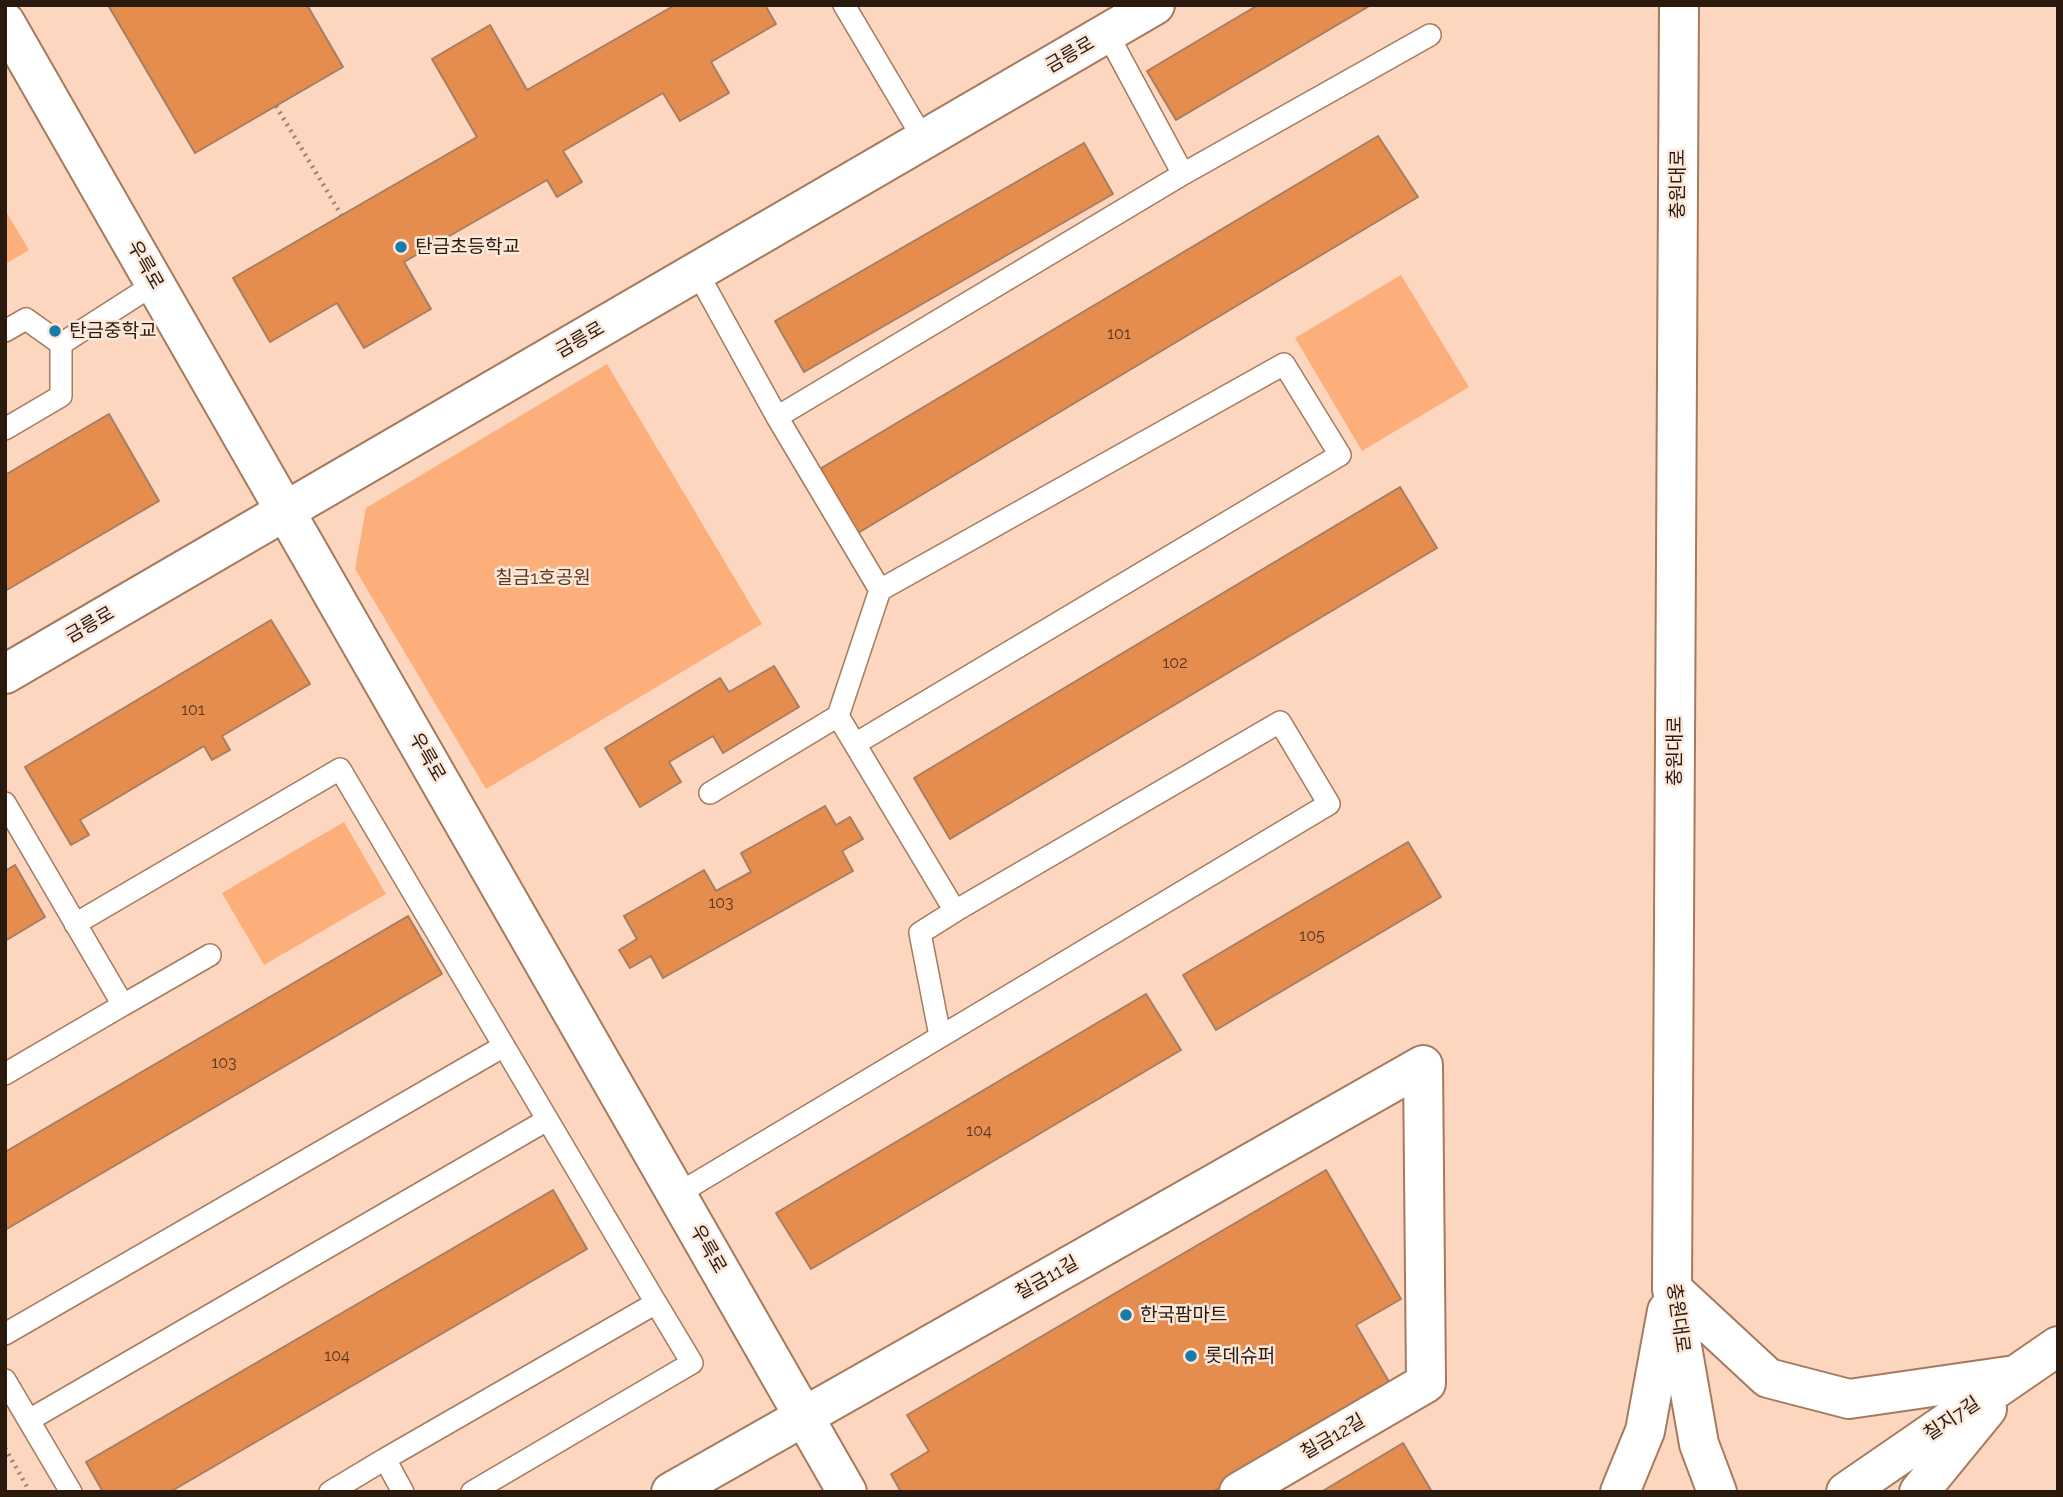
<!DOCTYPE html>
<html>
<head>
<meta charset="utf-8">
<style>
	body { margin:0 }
	#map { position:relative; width:2063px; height:1497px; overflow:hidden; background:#fcd6be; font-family:Raleway,sans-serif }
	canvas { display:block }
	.frame { position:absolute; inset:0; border:7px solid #2a190d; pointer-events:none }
</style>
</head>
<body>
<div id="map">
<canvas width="2063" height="1497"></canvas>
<div class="frame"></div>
</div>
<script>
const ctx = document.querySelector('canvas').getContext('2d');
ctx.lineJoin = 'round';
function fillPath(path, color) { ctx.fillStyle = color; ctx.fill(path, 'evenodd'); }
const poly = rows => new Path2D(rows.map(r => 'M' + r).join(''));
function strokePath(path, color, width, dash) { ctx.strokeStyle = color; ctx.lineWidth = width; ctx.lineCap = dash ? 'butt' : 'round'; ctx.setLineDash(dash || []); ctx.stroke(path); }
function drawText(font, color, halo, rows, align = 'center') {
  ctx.font = font + ' Raleway,"Noto Sans KR",sans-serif'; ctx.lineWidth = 5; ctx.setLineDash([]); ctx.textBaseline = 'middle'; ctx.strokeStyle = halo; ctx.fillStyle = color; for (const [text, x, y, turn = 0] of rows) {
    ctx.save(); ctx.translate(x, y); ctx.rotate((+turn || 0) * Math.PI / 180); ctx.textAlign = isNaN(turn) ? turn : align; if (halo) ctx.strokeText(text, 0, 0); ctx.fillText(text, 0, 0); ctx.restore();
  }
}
const green = poly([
	[5,210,29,250,5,264],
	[1401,275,1469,387,1362,451,1295,338],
	[607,364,762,624,486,789,355,569,366,508],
	[344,822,386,894,264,965,222,893]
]);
const building = poly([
	[108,5,307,5,343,67,195,153,108,5],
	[675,5,765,5,776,24,711,62,729,93,680,121,663,93,563,151,582,182,557,197,547,180,404,262,431,309,364,348,337,303,270,342,233,278,477,137,432,59,490,25,527,90,675,5],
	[1258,5,1371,5,1176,120,1147,71,1258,5],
	[1378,136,1418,197,858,533,818,470,1378,136],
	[1084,143,1113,194,804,372,775,321,1084,143],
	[109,414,159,501,5,591,5,475,109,414],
	[1400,487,1437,548,950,839,914,778,1400,487],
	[271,620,310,684,222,736,230,750,212,760,204,746,80,820,89,835,71,845,25,767,271,620],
	[774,666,799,707,723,753,713,736,669,762,681,782,640,807,605,748,720,678,729,692,774,666],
	[825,806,836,825,850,817,863,839,842,851,853,871,663,978,651,956,630,968,619,950,637,939,624,916,704,870,716,891,751,872,741,853,825,806],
	[1408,842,1441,897,1216,1030,1183,975,1408,842],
	[15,865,45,917,5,941,5,871,15,865],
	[408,916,442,974,5,1230,5,1152,408,916],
	[1146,994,1181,1050,811,1269,776,1213,1146,994],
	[1326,1170,1401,1299,1356,1325,1392,1387,1212,1492,901,1492,891,1474,929,1451,907,1415,1326,1170],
	[553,1190,587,1249,170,1492,103,1492,86,1462,553,1190],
	[1403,1443,1432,1492,1321,1492,1403,1443]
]);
const path = poly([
	[276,106,342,216],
	[5,1448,30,1492]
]);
const service = poly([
	[844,5,924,140],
	[1107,33,1183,174],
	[5,331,26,319,61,344,156,283],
	[777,417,1183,174,1430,35],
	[5,429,61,396,61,344],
	[855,744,1340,455,1284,364,880,590],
	[710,793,838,716],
	[5,803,123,1005,5,1074],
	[75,924,340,769,656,1303,385,1459],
	[123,1005,210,955],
	[940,1036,920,933,955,911],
	[676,1195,1329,804,1280,722,955,911,838,716,880,590,777,417,697,272],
	[5,1334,504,1046],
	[5,1380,71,1492],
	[29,1420,547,1120],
	[330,1492,385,1459,403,1492],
	[472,1492,692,1363,656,1303]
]);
const minor = poly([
	[5,22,847,1492],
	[5,674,1155,5],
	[671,1492,1423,1065,1426,1383,1239,1492]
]);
const tertiary = poly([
	[1679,5,1672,1289,1699,1444,1717,1492],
	[1672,1289,1768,1378,1849,1399,2015,1375],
	[1620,1492,1645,1431,1667,1311],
	[1846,1492,2058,1346],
	[1919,1492,1987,1409]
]);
const markers = [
	[401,247,7,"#197ca7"],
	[55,331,7,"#197ca7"],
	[1126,1315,7,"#197ca7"],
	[1191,1356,7,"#197ca7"]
];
const numberNames = [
	["101",1119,334],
	["102",1175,663],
	["101",193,710],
	["103",721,903],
	["105",1312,936],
	["103",224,1063],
	["104",979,1131],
	["104",337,1356]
];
const streetNames = [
	["금릉로",1070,55,-30],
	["충원대로",1678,184,-90],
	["우륵로",145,265,60],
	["금릉로",580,340,-30],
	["금릉로",90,625,-30],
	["충원대로",1675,751,-90],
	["우륵로",427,757,60],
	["우륵로",708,1249,60],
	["칠금11길",1047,1278,-29],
	["충원대로",1678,1318,82],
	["칠지7길",1952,1419,-34],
	["칠금12길",1333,1437,-30]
];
const poiNames = [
	["탄금초등학교",415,247],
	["탄금중학교",69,331],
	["한국팜마트",1140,1315],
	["롯데슈퍼",1205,1356]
];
const parkNames = [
	["칠금1호공원",543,578]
];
fillPath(green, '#fdaf7b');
fillPath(building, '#e48d4f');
strokePath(building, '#a87d60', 2);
strokePath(service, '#a57a5d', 24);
strokePath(minor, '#a57a5d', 42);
strokePath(tertiary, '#a57a5d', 42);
strokePath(path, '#9e826f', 4.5, [2, 5]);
strokePath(service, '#fff', 21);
strokePath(minor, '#fff', 38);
strokePath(tertiary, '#fff', 38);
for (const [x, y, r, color] of markers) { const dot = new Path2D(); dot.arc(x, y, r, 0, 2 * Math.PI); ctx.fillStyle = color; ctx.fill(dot); strokePath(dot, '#fbe8db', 2.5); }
drawText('16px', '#58361e', null, numberNames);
drawText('19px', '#2a190d', '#fbe8db', streetNames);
drawText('19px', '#2a190d', '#fbe8db', poiNames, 'left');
drawText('19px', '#5b371d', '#fbe8db', parkNames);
</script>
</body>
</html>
